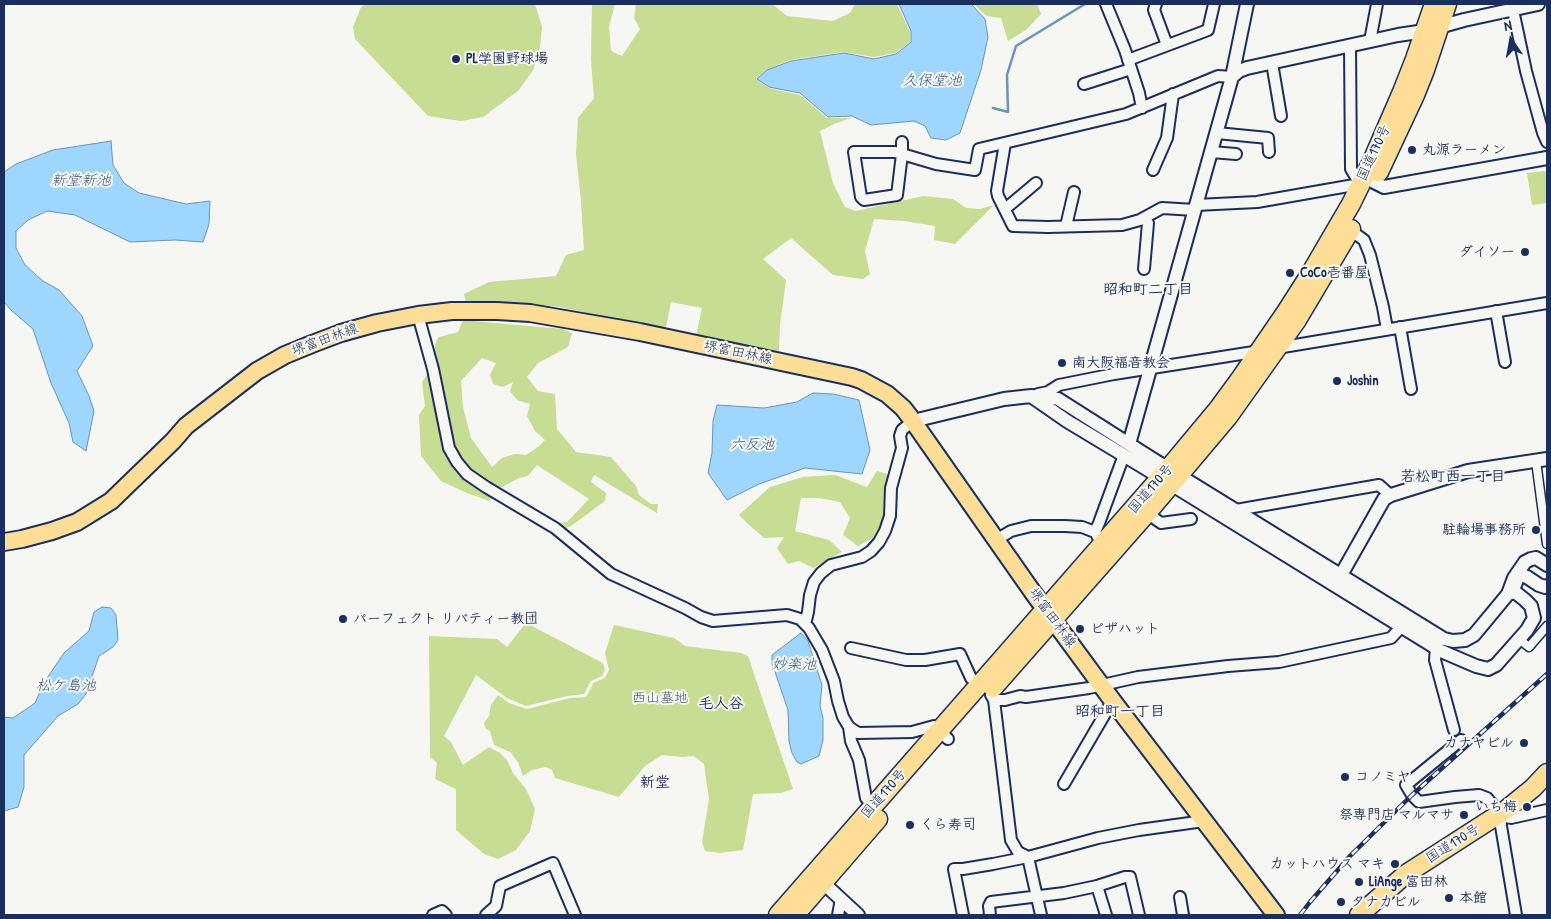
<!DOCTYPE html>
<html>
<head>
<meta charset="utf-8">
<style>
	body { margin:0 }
	#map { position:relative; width:1551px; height:919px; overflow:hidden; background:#f6f6f2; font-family:"Patrick Hand",sans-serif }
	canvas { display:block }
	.frame { position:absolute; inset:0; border:5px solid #1b2f5e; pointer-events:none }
	.north { position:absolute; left:1486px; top:15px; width:50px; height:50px; -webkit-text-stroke:4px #f6f6f2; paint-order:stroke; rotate:348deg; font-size:14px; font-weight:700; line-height:20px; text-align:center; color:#1b2f5e }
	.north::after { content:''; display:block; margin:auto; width:18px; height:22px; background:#1b2f5e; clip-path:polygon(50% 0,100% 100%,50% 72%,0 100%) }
</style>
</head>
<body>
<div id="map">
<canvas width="1551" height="919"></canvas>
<div class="frame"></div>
<div class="north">N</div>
</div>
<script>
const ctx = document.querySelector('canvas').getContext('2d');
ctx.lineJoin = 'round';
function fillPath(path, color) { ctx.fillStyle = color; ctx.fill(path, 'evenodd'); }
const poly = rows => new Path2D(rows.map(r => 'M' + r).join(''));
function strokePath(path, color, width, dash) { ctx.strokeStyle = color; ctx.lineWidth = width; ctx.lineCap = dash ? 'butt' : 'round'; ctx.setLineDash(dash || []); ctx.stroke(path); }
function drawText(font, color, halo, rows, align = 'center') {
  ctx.font = font + ' "Patrick Hand","Klee One",sans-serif'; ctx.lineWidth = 4; ctx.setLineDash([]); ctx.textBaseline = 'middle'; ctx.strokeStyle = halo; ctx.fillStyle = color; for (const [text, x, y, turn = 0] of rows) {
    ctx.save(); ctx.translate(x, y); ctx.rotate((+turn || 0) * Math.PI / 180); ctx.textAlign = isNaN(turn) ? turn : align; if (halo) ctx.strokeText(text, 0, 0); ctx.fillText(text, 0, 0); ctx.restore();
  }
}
const green = poly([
	[366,4,535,4,542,27,540,48,533,70,519,90,483,117,461,121,428,116,355,39,353,27,361,7],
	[592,4,615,4,609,27,611,51,622,56,640,29,634,18,636,4,772,4,787,16,833,21,850,13,855,4,897,4,910,32,910,42,895,53,874,57,843,52,790,60,766,70,756,79,769,88,800,95,827,118,851,118,834,124,820,131,833,183,845,207,856,211,923,196,953,199,966,208,980,209,994,205,955,244,934,240,935,226,904,221,874,219,865,251,870,274,863,279,833,275,791,238,763,259,786,280,780,325,779,351,696,336,702,308,671,302,666,327,662,329,560,307,500,302,466,303,464,294,489,282,556,276,566,255,584,250,581,201,576,154,578,118,594,98,591,60],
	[973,4,1037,4,1041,14,1026,30,1008,41,1001,18,987,16],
	[1544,171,1547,172,1547,203,1532,205,1527,173],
	[463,320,562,329,572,333,568,347,538,363,527,377,538,391,555,394,557,429,576,452,611,457,636,486,639,495,651,504,658,504,657,513,594,475,591,482,606,493,605,501,571,526,566,528,560,523,567,522,589,499,537,465,528,476,519,478,500,488,489,501,467,493,441,481,421,456,419,415,425,406,422,382,435,363,435,344,439,337,458,332],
	[482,358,496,363,490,375,493,384,503,387,513,382,510,391,517,400,530,404,527,416,535,431,545,440,538,447,526,455,515,454,502,458,492,467,471,438,463,407,461,381],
	[877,471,890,475,885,518,873,538,858,546,843,535,850,518,840,502,819,498,801,498,795,531,829,540,842,552,813,568,799,561,788,564,777,548,784,537,764,538,747,523,739,515,770,487,803,477,835,475,867,487],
	[526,623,603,663,605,670,602,676,591,681,584,694,567,696,526,706,507,698,476,675,444,736,451,742,463,765,489,747,500,753,507,760,513,773,526,789,535,809,530,831,516,850,498,859,484,854,456,830,456,789,435,779,437,763,430,757,429,636,497,639,507,647],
	[614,625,674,638,685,646,741,653,748,656,793,789,781,793,753,794,743,850,720,853,705,851,702,842,709,799,704,764,694,756,682,757,662,755,645,766,619,797,555,778,552,770,546,767,532,770,523,776,518,762,510,752,494,745,490,731,486,729,484,723,489,716,491,705,498,695,509,703,527,709,570,698,586,697,590,690,593,683,605,678,609,670,605,653]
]);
const water = poly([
	[899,4,971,4,985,19,988,37,981,70,960,133,946,140,931,138,925,126,914,121,871,125,852,116,828,117,800,93,769,87,757,79,767,70,791,61,844,53,874,59,896,54,911,42,911,31,899,4],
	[111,141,113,165,124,183,139,193,186,204,210,201,209,224,203,242,175,240,130,242,75,215,47,211,28,220,16,231,16,248,25,265,43,281,59,290,82,316,93,346,77,371,89,396,94,411,86,451,73,442,69,423,51,383,33,329,12,311,4,302,4,172,16,164,53,150,111,141],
	[813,393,833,394,859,400,870,450,862,474,805,468,759,484,727,500,708,473,712,453,713,421,717,405,764,408,797,402,813,393],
	[102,607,111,608,116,615,118,640,113,647,99,656,86,694,78,704,58,716,24,755,24,787,18,807,4,811,4,717,13,718,35,703,45,681,64,653,89,631,94,612,102,607],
	[801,633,808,641,822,685,820,706,823,718,823,740,819,756,801,764,797,762,792,753,789,741,788,710,772,663,772,655,801,633]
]);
const stream = poly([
	[993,108,1008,112,1007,75,1016,46,1085,4]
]);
const pedestrian = poly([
	[1536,461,1547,544],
	[1519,639,1529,647,1547,626]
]);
const minor = poly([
	[1106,4,1125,50,1139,93,1142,108],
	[1156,4,1154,10,1167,45],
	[1513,10,1526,71,1543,133,1547,142],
	[1370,41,1377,4],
	[1128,60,1208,30,1214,4],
	[1272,63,1281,116],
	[1084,84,1131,69],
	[1217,133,1268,138,1269,152],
	[902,142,902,154,936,164,975,170,979,149,1126,114,1218,76,1232,77],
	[1005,143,997,191,998,196,1013,226,1048,227,1122,225,1140,220,1162,208,1195,210],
	[854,152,895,152,902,154,897,195,864,200,861,197,854,152],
	[1211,152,1236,154],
	[1153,170,1167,138,1173,94],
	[1196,205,1257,202,1360,184,1351,169,1350,46],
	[1005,209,1036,183],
	[1066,226,1074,192],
	[1350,230,1364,240,1370,255,1383,307,1387,329],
	[1144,269,1148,223,1145,218],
	[1496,311,1505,362],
	[418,315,433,369,449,448,457,462,467,474,486,487,555,528,611,574,685,608,701,617,713,621,787,615,800,619,809,628,822,650,834,681,838,701,843,717,849,727,851,741,859,760,866,798,874,807],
	[1400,327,1411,389],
	[1277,348,1547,303],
	[1038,394,1048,392,1059,385,1114,374,1260,351],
	[1236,510,1379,485,1390,495],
	[1147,513,1161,523,1191,519],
	[1095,532,1099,523,1124,455],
	[996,540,1011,531,1031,526,1065,526,1082,527,1095,532,1102,544],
	[805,624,808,612,810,595,814,582,821,573,831,565,862,557,871,551,879,542,885,531,890,516,891,488,902,448,900,436,902,430,913,421],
	[851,648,906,660,925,660,960,654,971,678,979,685],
	[1436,648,1435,660,1454,730],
	[991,695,994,700,1011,840,1018,852,1028,857,1041,915],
	[994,700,1005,700,1020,696,1026,697,1089,688,1138,677,1228,666,1279,662,1391,638,1402,626],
	[849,727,858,733,912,732,934,726,948,739],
	[1461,740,1406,785,1412,795,1419,802,1455,797,1479,795,1487,798,1500,814,1506,817,1511,818,1547,810],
	[1064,784,1109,707,1115,704],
	[1500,814,1501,826,1516,915],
	[1097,886,1106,915],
	[1180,897,1183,915],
	[433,915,442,911,446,915],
	[486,915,496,906,500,886,553,863,575,915],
	[838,915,841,899],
	[963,915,954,869,963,869,993,864,1028,857,1098,838,1139,830,1204,821],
	[990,915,989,906,991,902,1064,893,1097,886,1125,877,1130,877,1139,915]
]);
const tertiary = poly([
	[1232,77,1239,71,1247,68,1398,35,1425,31,1464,20,1538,4],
	[1374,182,1384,187,1547,158],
	[1031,396,1067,421,1145,468,1441,651,1476,666,1488,669,1496,665,1527,630,1534,618,1531,606,1525,600,1515,592,1508,594],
	[913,421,1004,399,1031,396,1049,397,1058,399,1151,458,1444,639,1453,641,1465,640,1474,635,1508,594,1514,578,1525,562,1531,559,1536,558,1547,565],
	[1129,444,1232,77,1247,4],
	[1341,575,1384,499,1391,495,1468,471,1547,459],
	[1515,585,1518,577,1521,575,1527,577,1539,585,1545,587,1547,586],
	[818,878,858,915]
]);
const primary = poly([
	[4,542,22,539,52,531,77,522,111,501,173,441,186,426,257,371,285,355,312,344,341,333,377,323,418,315,452,311,497,311,530,313,640,332,852,377,861,380,887,394,903,408,910,417,1034,594,1115,704,1276,915]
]);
const trunk = poly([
	[1379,172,1415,95,1425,70,1447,4],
	[993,688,1147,513,1228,417,1297,320,1351,229],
	[778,915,1168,469,1218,409,1240,379,1286,312,1309,276,1351,204,1373,159,1402,92,1415,59,1434,4],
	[795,915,878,819],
	[1359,915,1406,874,1507,809,1533,788,1547,773]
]);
const rail = poly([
	[1300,915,1310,902,1350,856,1412,795,1547,674]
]);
const markers = [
	[456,59,5,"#1b2f5e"],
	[1412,150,5,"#1b2f5e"],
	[1525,252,5,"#1b2f5e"],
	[1290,273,5,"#1b2f5e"],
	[1062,363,5,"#1b2f5e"],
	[1337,381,5,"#1b2f5e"],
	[1536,530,5,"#1b2f5e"],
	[343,619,5,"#1b2f5e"],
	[1080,629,5,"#1b2f5e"],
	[1524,743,5,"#1b2f5e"],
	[1345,777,5,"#1b2f5e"],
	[1527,807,5,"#1b2f5e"],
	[1464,815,5,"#1b2f5e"],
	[910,825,5,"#1b2f5e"],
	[1395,864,5,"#1b2f5e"],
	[1359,882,5,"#1b2f5e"],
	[1449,898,5,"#1b2f5e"],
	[1341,902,5,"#1b2f5e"]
];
const poiNames = [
	["PL学園野球場",466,59],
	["丸源ラーメン",1422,150],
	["ダイソー",1515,252,"right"],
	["CoCo壱番屋",1300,273],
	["南大阪福音教会",1072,363],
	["Joshin",1347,381],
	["駐輪場事務所",1526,530,"right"],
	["パーフェクト リバティー教団",353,619],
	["ピザハット",1090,629],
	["カナヤビル",1514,743,"right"],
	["コノミヤ",1355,777],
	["いち梅",1517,807,"right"],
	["祭専門店 マルマサ",1454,815,"right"],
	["くら寿司",920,825],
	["カットハウス マキ",1385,864,"right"],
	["LiAnge 富田林",1369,882],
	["本館",1459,898],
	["タナカビル",1351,902]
];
const streetNames = [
	["国道170号",1374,153,-65],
	["堺富田林線",325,340,-20],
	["堺富田林線",738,353,12],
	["国道170号",1151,489,-49],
	["堺富田林線",1052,618,54],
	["国道170号",884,794,-49],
	["国道170号",1453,844,-32]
];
const parkNames = [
	["西山墓地",660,698]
];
const waterNames = [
	["久保堂池",932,81],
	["新堂新池",81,181],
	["六反池",752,445],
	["妙楽池",794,665],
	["松ケ島池",66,686]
];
const neighbourhoodNames = [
	["昭和町二丁目",1148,290],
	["若松町西一丁目",1453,477],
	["毛人谷",721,704],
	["昭和町一丁目",1120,712],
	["新堂",655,783]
];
fillPath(green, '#c6dd93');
fillPath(water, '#9ed6fd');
strokePath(water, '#6a93bd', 1);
strokePath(stream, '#6a93bd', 2.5);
strokePath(pedestrian, '#1b2f5e', 11);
strokePath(minor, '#1b2f5e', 14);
strokePath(tertiary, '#1b2f5e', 16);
strokePath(primary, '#1b2f5e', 20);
strokePath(trunk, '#1b2f5e', 21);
strokePath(pedestrian, '#f6f6f2', 8);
strokePath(minor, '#f6f6f2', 10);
strokePath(tertiary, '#f6f6f2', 12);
strokePath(primary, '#fede96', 16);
strokePath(trunk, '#fede96', 18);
strokePath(rail, '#1b2f5e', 4.5);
strokePath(rail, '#f6f6f2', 2.5, [8]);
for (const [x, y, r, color] of markers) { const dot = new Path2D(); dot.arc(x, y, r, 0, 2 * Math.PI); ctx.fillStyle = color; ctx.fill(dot); strokePath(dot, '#f6f6f2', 2); }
drawText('bold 14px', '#1b2f5e', '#f6f6f2', poiNames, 'left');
drawText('14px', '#1b2f5e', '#f6f6f2', streetNames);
drawText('14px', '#465a6b', '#f6f6f2', parkNames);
drawText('italic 15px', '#3c5986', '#f6f6f2', waterNames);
drawText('bold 15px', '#1b2f5e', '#f6f6f2', neighbourhoodNames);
</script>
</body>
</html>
